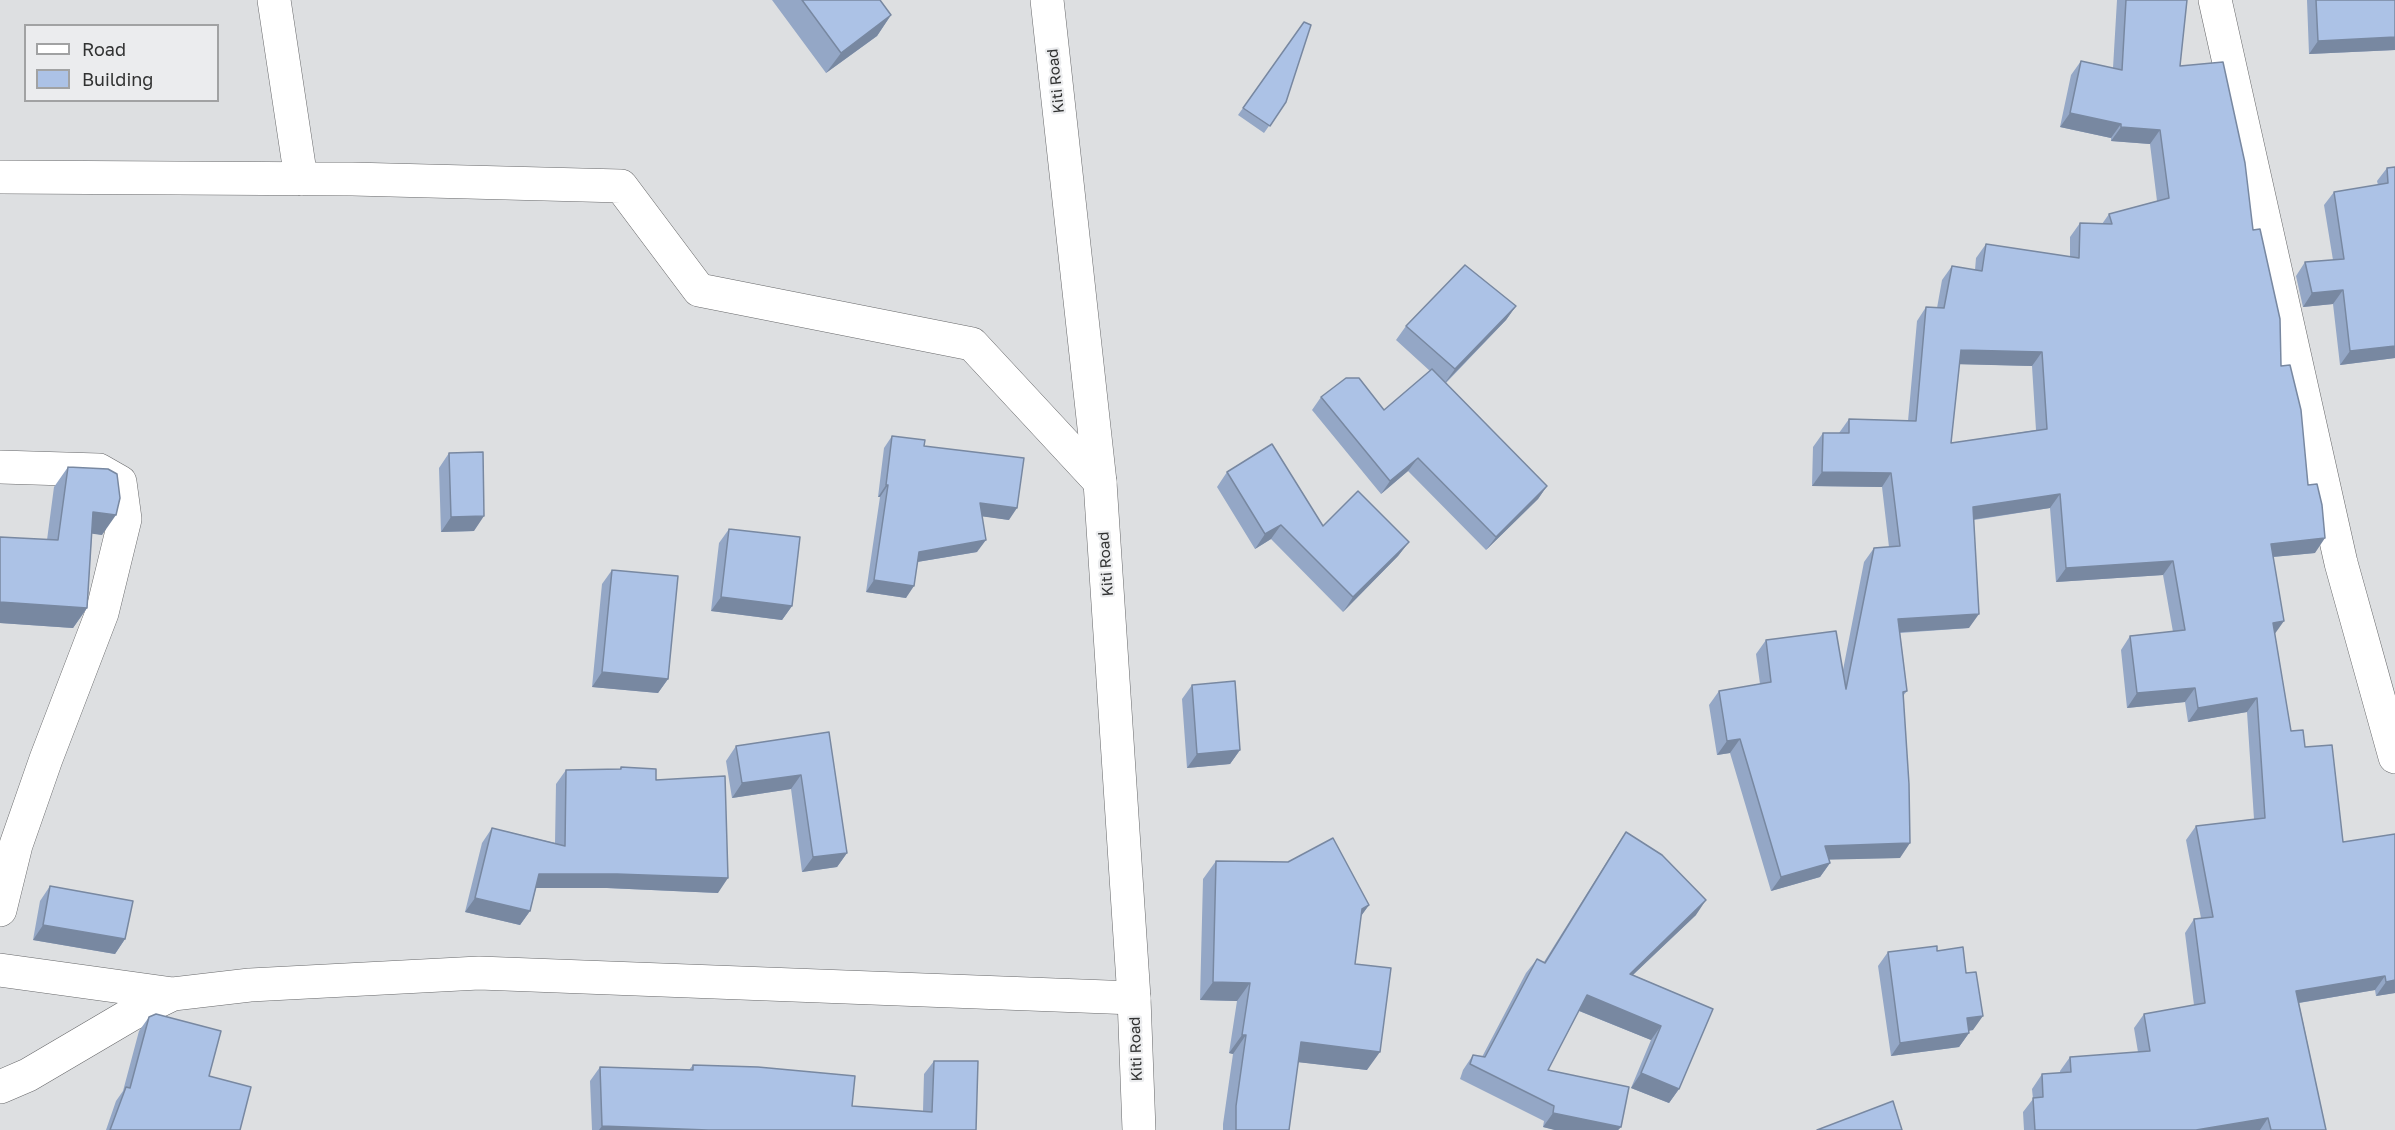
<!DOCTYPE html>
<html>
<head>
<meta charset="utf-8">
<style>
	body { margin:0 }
	#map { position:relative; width:2395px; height:1130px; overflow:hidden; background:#dddfe1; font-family:"Golos Text",sans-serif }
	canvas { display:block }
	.legend { position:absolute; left:24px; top:24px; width:195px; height:78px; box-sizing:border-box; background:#ebecee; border:2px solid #a1a2a3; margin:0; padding:8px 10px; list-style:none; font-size:18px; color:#313232 }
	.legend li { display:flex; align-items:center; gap:12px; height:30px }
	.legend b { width:30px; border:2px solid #a1a2a3 }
</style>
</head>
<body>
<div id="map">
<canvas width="2395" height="1130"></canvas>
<ul class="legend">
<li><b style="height:8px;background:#fff"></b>Road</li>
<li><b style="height:16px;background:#acc2e6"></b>Building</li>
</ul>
</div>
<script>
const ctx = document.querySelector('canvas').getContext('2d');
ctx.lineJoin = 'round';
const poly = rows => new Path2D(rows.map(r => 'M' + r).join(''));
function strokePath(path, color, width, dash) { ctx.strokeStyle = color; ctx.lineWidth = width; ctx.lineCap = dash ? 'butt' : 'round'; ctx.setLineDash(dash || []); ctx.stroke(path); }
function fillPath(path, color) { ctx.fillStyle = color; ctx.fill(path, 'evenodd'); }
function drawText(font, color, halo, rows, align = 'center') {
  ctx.font = font + ' "Golos Text",sans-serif'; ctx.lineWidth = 4.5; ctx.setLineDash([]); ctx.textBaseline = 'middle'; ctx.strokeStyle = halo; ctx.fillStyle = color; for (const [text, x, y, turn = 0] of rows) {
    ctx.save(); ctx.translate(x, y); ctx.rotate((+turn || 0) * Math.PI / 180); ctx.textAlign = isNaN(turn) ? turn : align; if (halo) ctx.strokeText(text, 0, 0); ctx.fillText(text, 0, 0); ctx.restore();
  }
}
const minor = poly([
	[274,0,301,179],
	[2215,0,2341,563,2395,757],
	[0,177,352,179,621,186,699,290,972,344,1100,482],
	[0,467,99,470,120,482,125,519,102,613,46,759,16,845,0,910],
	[0,970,173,994],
	[0,1087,28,1075,130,1015,173,994,250,985,479,973,1134,998]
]);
const tertiary = poly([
	[1047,0,1100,482,1134,998,1139,1130]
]);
const wall = poly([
	[772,0,880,0,891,15,877,36,826,73],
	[2117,0,2187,0,2180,66,2253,230,2281,366,2315,553,2273,557,2275,634,2291,731,2305,747,2343,842,2395,993,2376,996,2375,990,2299,1003,2326,1130,2024,1130,2023,1112,2033,1099,2032,1089,2042,1074,2060,1073,2060,1071,2070,1057,2138,1052,2134,1028,2144,1014,2194,1005,2185,933,2194,919,2201,918,2186,840,2196,826,2254,819,2247,712,2188,722,2185,702,2127,708,2121,650,2130,636,2173,632,2163,575,2056,582,2050,508,1974,520,1969,628,1900,633,1907,691,1903,696,1900,858,1829,859,1830,863,1820,877,1771,891,1730,753,1717,755,1709,705,1719,691,1760,684,1756,654,1766,640,1843,670,1864,562,1874,548,1889,547,1882,487,1812,486,1813,447,1823,433,1839,433,1849,419,1908,421,1917,321,1926,307,1937,308,1942,280,1952,266,1975,270,1976,258,1986,244,2070,257,2070,237,2080,223,2102,224,2109,214,2157,201,2150,144,2111,141,2111,138,2060,127,2071,75,2081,61,2113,68],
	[1959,364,2032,366,2036,430,1951,443],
	[2307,0,2395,0,2395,50,2309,54],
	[1304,22,1286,102,1264,133,1238,115],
	[2395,167,2395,358,2340,365,2333,304,2303,307,2296,276,2305,262,2333,260,2324,205,2334,192,2378,185,2377,181,2387,168],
	[1516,306,1506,320,1446,383,1547,486,1538,499,1486,550,1408,471,1381,494,1312,410,1321,397,1384,410,1430,371,1396,340,1406,326],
	[892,436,924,446,1009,520,982,516,977,552,917,562,906,598,866,592,880,497,878,497,884,448],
	[449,453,474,531,441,532,439,468],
	[68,467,102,535,92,533,87,608,73,628,0,623,0,537,47,540,54,487],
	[1227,472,1323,526,1409,542,1398,556,1343,612,1271,539,1255,549,1217,487],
	[729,529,792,606,782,620,711,611,719,543],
	[612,570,668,679,658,693,592,687,602,584],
	[1192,685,1240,750,1230,764,1187,768,1182,699],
	[829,732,847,853,837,867,802,872,791,789,732,798,726,761,736,746],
	[621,767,656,780,718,893,607,888,536,888,530,911,520,925,465,912,482,843,492,828,555,843,556,784,566,770,620,769],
	[1626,832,1696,915,1633,975,1713,1009,1679,1089,1669,1103,1631,1088,1651,1040,1579,1011,1548,1070,1621,1127,1618,1130,1555,1130,1543,1127,1544,1121,1460,1079,1463,1070,1473,1055,1482,1057,1526,973,1537,959,1544,962,1616,847],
	[1216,861,1369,905,1361,916,1355,964,1367,1070,1298,1062,1289,1130,1223,1130,1223,1124,1233,1054,1229,1053,1237,1001,1200,1000,1203,879],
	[50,886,125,939,115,954,33,940,40,901],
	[1937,951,1973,1030,1969,1031,1969,1033,1959,1047,1891,1056,1878,966,1888,952],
	[149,1017,209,1076,240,1130,106,1130,116,1101,123,1091,139,1031],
	[934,1061,976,1130,592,1130,590,1081,600,1067,689,1070,693,1065,852,1106,923,1111,924,1074]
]);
const shadedWall = poly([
	[891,15,877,36,826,73,841,53],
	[2395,37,2395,50,2309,54,2318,41],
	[2070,113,2121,124,2111,138,2060,127],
	[2121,127,2160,130,2150,144,2111,141],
	[2343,290,2333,304,2303,307,2312,293],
	[1516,306,1506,320,1444,384,1455,369],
	[2395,346,2395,358,2340,365,2350,351],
	[1961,350,2042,352,2032,366,1951,364],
	[1418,458,1408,471,1381,494,1390,481],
	[1822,472,1891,473,1882,487,1812,486],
	[886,485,888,485,880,497,878,497],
	[1547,486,1538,499,1486,550,1496,537],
	[2060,494,2050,508,1963,521,1973,507],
	[980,503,1017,508,1009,520,972,515],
	[93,512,116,515,102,535,79,532],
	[484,516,474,531,441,532,451,517],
	[1281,525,1271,539,1255,549,1265,534],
	[2325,538,2315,553,2261,558,2271,544],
	[986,540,977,552,911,563,919,552],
	[1409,542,1398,556,1343,612,1353,597],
	[2173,561,2163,575,2056,582,2066,568],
	[874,580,914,586,906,598,866,592],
	[721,597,792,606,782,620,711,611],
	[0,602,87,608,73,628,0,623],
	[1979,614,1969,628,1888,633,1898,619],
	[2284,621,2274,635,2273,623],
	[602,672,668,679,658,693,592,687],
	[2195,688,2185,702,2127,708,2137,693],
	[2257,698,2247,712,2188,722,2198,708],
	[1740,739,1730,753,1717,755,1727,741],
	[1240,750,1230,764,1187,768,1197,754],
	[801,775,791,789,732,798,742,783],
	[1910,843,1900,858,1815,860,1825,846],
	[847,853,837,867,802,872,813,857],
	[1830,863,1820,877,1771,891,1781,877],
	[539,874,617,874,728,878,718,893,607,888,529,888],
	[475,898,530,911,520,925,465,912],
	[1706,900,1696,915,1619,988,1630,974],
	[1369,905,1356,923,1362,909],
	[43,925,125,939,115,954,33,940],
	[2385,976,2375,990,2286,1005,2296,991],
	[2395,980,2395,993,2376,996,2386,982],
	[1213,982,1250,983,1237,1001,1200,1000],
	[1587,995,1661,1026,1651,1040,1577,1010],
	[1983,1016,1973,1030,1957,1032,1967,1018],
	[1969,1033,1959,1047,1891,1056,1900,1043],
	[1242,1035,1246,1035,1233,1054,1229,1053],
	[1301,1042,1380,1052,1367,1070,1288,1061],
	[1641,1073,1679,1089,1669,1103,1631,1088],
	[1553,1113,1621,1127,1618,1130,1555,1130,1543,1127],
	[2268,1118,2260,1130,2196,1130],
	[602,1126,708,1130,599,1130]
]);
const building = poly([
	[802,0,880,0,891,15,841,53,802,0],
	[2126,0,2187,0,2180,66,2223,62,2245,163,2253,230,2260,229,2280,319,2281,366,2290,365,2301,410,2308,485,2317,484,2322,505,2325,538,2271,544,2284,621,2273,623,2291,731,2303,730,2305,747,2332,745,2343,842,2395,834,2395,980,2386,982,2385,976,2296,991,2326,1130,2271,1130,2268,1118,2196,1130,2035,1130,2033,1098,2043,1097,2042,1074,2071,1072,2070,1057,2150,1051,2144,1014,2205,1003,2194,919,2213,917,2196,826,2265,818,2257,698,2198,708,2195,688,2137,693,2130,636,2185,630,2173,561,2066,568,2060,494,1973,507,1979,614,1898,619,1907,691,1903,692,1909,784,1910,843,1825,846,1830,863,1781,877,1740,739,1727,741,1719,691,1771,682,1766,640,1836,631,1846,689,1874,548,1900,546,1891,473,1822,472,1823,433,1849,433,1849,419,1916,421,1926,307,1944,308,1952,266,1982,271,1986,244,2079,258,2080,223,2112,224,2109,214,2169,198,2160,130,2121,127,2121,124,2070,113,2081,61,2122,70,2126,0],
	[1961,350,2042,352,2047,429,1951,443,1961,350],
	[2316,0,2395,0,2395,37,2318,41,2316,0],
	[1304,22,1311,25,1286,102,1270,126,1243,108,1304,22],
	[2395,167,2395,346,2350,351,2343,290,2312,293,2305,262,2344,259,2334,192,2388,183,2387,168,2395,167],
	[1465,265,1516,306,1455,369,1406,326,1465,265],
	[1432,369,1547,486,1496,537,1418,458,1390,481,1321,397,1346,378,1359,378,1384,410,1432,369],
	[892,436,925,440,924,446,1024,458,1017,508,980,503,986,540,919,552,914,586,874,580,888,485,886,485,892,436],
	[1272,444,1323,526,1358,491,1409,542,1353,597,1281,525,1265,534,1227,472,1272,444],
	[483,452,484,516,451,517,449,453,483,452],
	[68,467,108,469,117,474,120,498,116,515,93,512,87,608,0,602,0,537,58,540,68,467],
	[729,529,800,537,792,606,721,597,729,529],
	[612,570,678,576,668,679,602,672,612,570],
	[1235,681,1240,750,1197,754,1192,685,1235,681],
	[829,732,847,853,813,857,801,775,742,783,736,746,829,732],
	[621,767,656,769,656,780,725,776,728,878,617,874,539,874,530,911,475,898,492,828,565,846,566,770,621,769,621,767],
	[1626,832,1662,855,1706,900,1630,974,1713,1009,1679,1089,1641,1073,1661,1026,1587,995,1548,1070,1629,1087,1621,1127,1553,1113,1554,1106,1470,1064,1473,1055,1485,1057,1537,959,1545,963,1626,832],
	[1333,838,1369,905,1362,909,1355,964,1391,968,1380,1052,1301,1042,1289,1130,1236,1130,1236,1106,1246,1035,1242,1035,1250,983,1213,982,1216,861,1288,862,1333,838],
	[50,886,133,901,125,939,43,925,50,886],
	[1937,946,1937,951,1963,947,1966,973,1976,972,1983,1016,1967,1018,1969,1033,1900,1043,1888,952,1937,946],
	[156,1014,221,1031,209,1076,251,1087,240,1130,110,1130,126,1087,130,1088,149,1017,156,1014],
	[934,1061,978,1061,976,1130,708,1130,602,1126,600,1067,693,1070,693,1065,758,1067,855,1076,852,1106,932,1112,934,1061],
	[1893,1101,1902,1130,1817,1130,1893,1101]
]);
const streetNames = [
	["Kiti Road",1056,81,-96],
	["Kiti Road",1106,564,-94],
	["Kiti Road",1136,1049,-92]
];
strokePath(minor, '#67686a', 34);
strokePath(tertiary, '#67686a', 34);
strokePath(minor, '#fff', 33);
strokePath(tertiary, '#fff', 33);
fillPath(wall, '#94a7c6');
fillPath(shadedWall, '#7888a1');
fillPath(building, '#acc2e6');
strokePath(building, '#7888a1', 1.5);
drawText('15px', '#313232', '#ebecee', streetNames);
</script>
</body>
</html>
